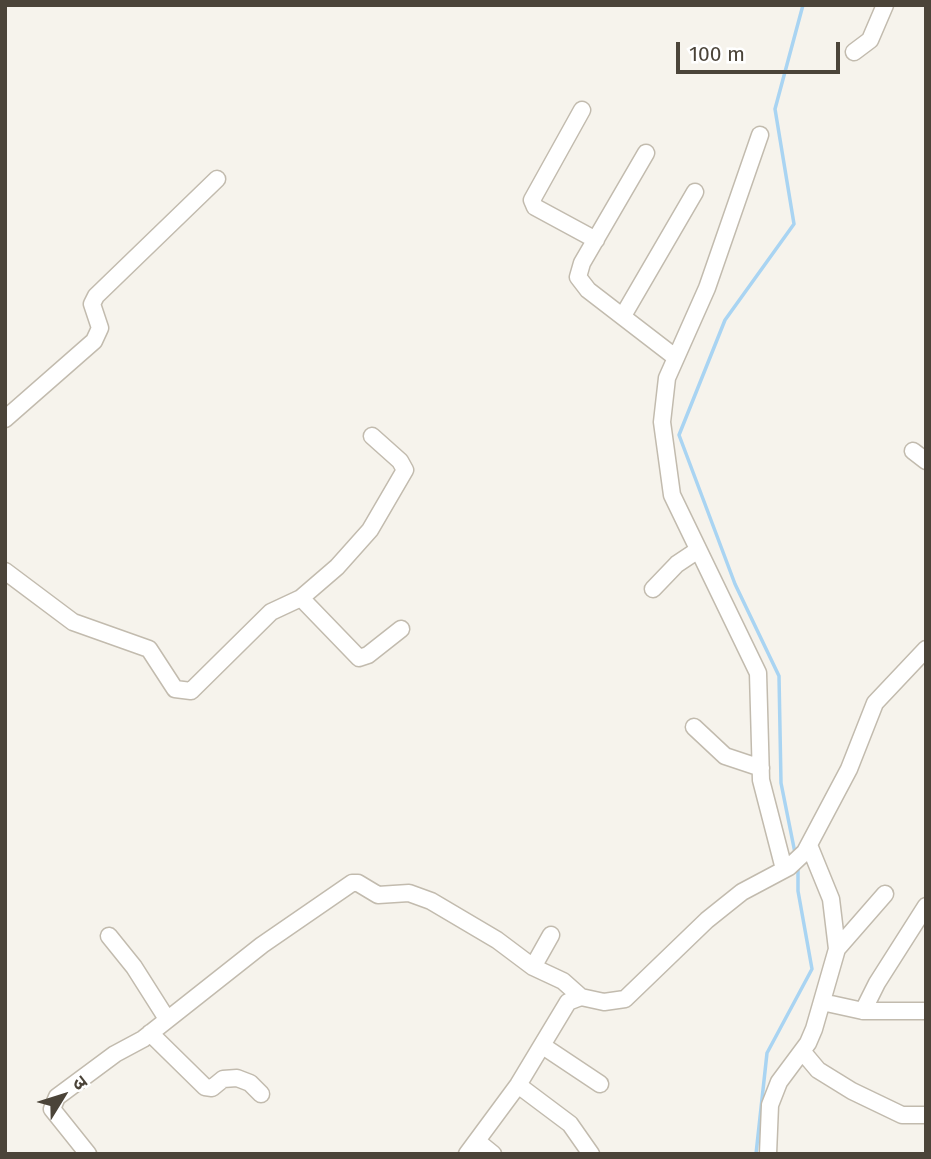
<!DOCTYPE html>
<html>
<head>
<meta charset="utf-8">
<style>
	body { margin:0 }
	#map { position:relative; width:931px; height:1159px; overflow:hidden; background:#f6f3ec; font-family:"Fira Sans","Noto Sans Devanagari",sans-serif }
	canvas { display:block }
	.frame { position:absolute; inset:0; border:7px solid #4b4439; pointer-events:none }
	.north { position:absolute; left:28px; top:1061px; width:70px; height:70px; -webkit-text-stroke:5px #fff; paint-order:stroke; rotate:52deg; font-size:19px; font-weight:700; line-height:28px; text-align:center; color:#4b4439 }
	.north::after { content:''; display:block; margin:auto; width:24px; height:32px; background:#4b4439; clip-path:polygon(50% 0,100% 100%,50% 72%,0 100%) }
	.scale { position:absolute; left:676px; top:42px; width:164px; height:32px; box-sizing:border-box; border:4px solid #4b4439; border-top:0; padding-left:9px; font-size:21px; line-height:24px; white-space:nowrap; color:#4b4439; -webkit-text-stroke:5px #fff; paint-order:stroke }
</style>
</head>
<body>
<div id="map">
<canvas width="931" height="1159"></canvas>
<div class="frame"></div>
<div class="north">उ</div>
<div class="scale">100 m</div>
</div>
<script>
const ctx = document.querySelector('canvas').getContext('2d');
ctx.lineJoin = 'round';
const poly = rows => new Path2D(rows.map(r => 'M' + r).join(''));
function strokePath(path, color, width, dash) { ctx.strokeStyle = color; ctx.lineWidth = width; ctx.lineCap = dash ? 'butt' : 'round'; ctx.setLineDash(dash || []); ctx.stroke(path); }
const stream = poly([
	[795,853,781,783,779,676,735,584,679,435,725,320,794,224,775,109,803,5],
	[756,1154,767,1053,812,969,798,891,798,868]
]);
const minor = poly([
	[854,52,870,40,885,5],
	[582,110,532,200,535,207,596,240],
	[760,135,707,288,667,378,662,422,672,495,758,673,761,780,784,869],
	[646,153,582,263,578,277,588,290,675,357],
	[624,314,695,192],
	[5,419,94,341,100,328,92,304,96,296,217,179],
	[913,451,926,461],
	[5,571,73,622,149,649,175,689,191,691,271,612,301,598,337,567,370,530,405,470,400,461,372,436],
	[653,589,677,564,698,550],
	[301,598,359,658,368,655,401,629],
	[694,727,725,756,761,768],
	[109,936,134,967,167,1019],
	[837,949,885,894],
	[533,967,551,935],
	[822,1002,863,1011,926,1011],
	[863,1011,877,983,926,906],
	[150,1033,205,1087,212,1088,223,1079,237,1078,250,1083,261,1094],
	[543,1046,600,1084],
	[802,1051,818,1070,852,1091,902,1115,926,1115],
	[518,1085,570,1124,591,1154],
	[477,1141,493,1154],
	[88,1154,52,1109,57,1097,115,1054,143,1039,262,945,352,883,358,883,378,895,409,893,431,901,497,940,533,967,563,981,581,997],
	[467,1154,518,1085,568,1002,581,997,604,1002,625,999,707,920,742,892,789,867,805,852,849,769,875,703,926,649],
	[768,1154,770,1105,779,1082,808,1043,814,1029,837,949,831,899,809,845]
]);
strokePath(stream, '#a9d4f2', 3.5);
strokePath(minor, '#c2bbae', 19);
strokePath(minor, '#fff', 16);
</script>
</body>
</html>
